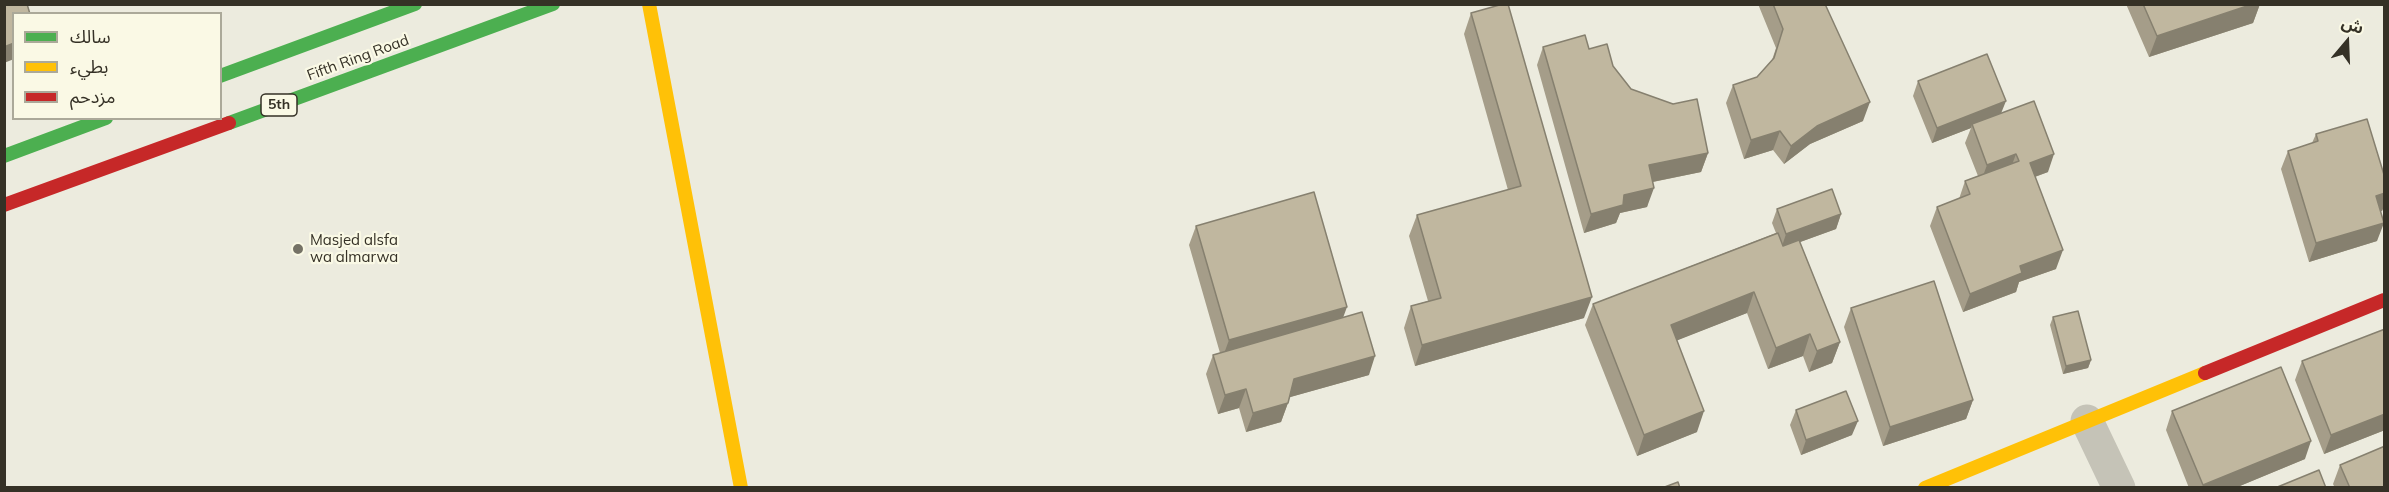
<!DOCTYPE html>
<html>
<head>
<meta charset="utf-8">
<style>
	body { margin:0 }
	#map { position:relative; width:2389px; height:492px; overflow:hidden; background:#ecebde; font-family:Mulish,"Noto Sans Arabic",sans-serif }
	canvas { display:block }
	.frame { position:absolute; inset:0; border:6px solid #353126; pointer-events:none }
	.legend { position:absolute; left:12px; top:12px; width:210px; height:108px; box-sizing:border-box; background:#faf9e5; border:2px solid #aba999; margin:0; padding:8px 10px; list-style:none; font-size:18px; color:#353126 }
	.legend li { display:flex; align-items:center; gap:12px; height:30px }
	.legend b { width:30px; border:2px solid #aba999 }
	.north { position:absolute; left:2317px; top:12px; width:60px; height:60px; -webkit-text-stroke:4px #faf9e5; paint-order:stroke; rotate:19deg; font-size:16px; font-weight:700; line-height:24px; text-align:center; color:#353126 }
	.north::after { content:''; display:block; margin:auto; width:21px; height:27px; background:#353126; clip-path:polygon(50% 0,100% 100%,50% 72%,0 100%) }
</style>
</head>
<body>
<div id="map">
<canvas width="2389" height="492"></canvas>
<div class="frame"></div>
<ul class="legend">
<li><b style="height:8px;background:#4caf50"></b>سالك</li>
<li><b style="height:8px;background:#ffc107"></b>بطيء</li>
<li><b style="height:8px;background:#c62828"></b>مزدحم</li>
</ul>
<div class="north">ش</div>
</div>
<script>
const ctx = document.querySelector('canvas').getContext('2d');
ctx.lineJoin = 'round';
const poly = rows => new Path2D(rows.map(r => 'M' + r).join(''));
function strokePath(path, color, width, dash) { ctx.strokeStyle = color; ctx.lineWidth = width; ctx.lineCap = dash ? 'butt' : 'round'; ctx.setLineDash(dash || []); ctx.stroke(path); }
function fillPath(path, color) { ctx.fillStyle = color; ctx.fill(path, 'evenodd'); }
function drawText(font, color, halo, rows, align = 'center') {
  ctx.font = font + ' Mulish,sans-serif'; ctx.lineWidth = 4.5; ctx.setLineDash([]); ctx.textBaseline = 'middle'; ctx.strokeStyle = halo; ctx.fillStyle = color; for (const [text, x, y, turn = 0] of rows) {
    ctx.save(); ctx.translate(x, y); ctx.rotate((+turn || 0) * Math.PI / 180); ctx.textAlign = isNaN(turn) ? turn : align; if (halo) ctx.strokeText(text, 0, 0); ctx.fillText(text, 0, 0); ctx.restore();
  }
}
const street = poly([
	[2087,421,2119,488]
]);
const fast = poly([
	[220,76,415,4],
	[229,123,553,4],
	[4,156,106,118]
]);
const slow = poly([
	[649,4,741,488],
	[1925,488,2205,373]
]);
const jam = poly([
	[4,205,229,123],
	[2205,373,2384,300]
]);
const wall = poly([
	[1758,4,1825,4,1863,121,1810,144,1784,164,1773,150,1744,159,1726,103,1733,85,1757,77,1772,60,1776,48],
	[2126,4,2260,4,2253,23,2149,57],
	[1471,13,1584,318,1415,366,1404,328,1411,306,1428,301,1409,236,1417,215,1508,190,1464,34],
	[1543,47,1613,66,1631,89,1708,153,1701,172,1653,182,1647,207,1620,213,1616,223,1584,233,1537,65],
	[1918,81,2001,113,2048,172,2035,177,2056,269,2019,282,2016,292,1963,312,1930,226,1937,207,1959,199,1965,181,1978,176,1965,143,1971,128,1932,143,1913,96],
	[2316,134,2385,193,2385,204,2382,211,2380,211,2377,241,2309,262,2281,169,2288,151,2312,143],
	[1777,209,1841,214,1836,229,1800,242,1840,342,1832,363,1809,372,1803,356,1768,369,1747,313,1677,340,1697,432,1637,456,1585,325,1593,304,1776,233,1772,223],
	[1196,226,1343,318,1369,375,1290,397,1281,422,1246,432,1239,408,1218,414,1206,374,1213,355,1220,353,1189,245],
	[1851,308,1973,400,1966,419,1883,446,1844,327],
	[2053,317,2091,360,2088,368,2063,374,2050,325],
	[2385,329,2385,430,2324,454,2295,380,2302,361],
	[1796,410,1852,435,1801,455,1790,425],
	[2172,411,2305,459,2235,488,2189,488,2166,430],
	[2340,465,2385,488,2335,488,2333,484]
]);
const shadedWall = poly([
	[2253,4,2260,4,2253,23,2149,57,2157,36],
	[14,43,14,59,4,63,4,47],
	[2006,101,2000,116,1972,124,1971,128,1932,143,1937,128],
	[1870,102,1863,121,1810,144,1784,164,1791,146,1817,126],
	[1780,131,1773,150,1744,159,1751,140],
	[1708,153,1701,172,1642,184,1649,165],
	[2016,154,2009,173,1980,184,1987,165],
	[2054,154,2048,172,2023,181,2030,163],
	[1654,188,1647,207,1620,213,1616,223,1584,233,1591,214,1624,195],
	[2385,193,2385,204,2382,211,2369,215,2376,196],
	[1841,214,1836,229,1781,249,1786,234],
	[2384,223,2377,241,2309,262,2316,243],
	[2063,250,2056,269,2019,282,2016,292,1963,312,1970,294,2020,266],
	[1754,292,1747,313,1663,346,1671,325],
	[1592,297,1584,318,1415,366,1422,345],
	[1347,307,1340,326,1222,359,1229,340],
	[1810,334,1803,356,1768,369,1776,348],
	[1840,342,1832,363,1809,372,1817,351],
	[1375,356,1369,375,1287,398,1294,379],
	[2091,360,2088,368,2063,374,2066,366],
	[1246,389,1239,408,1218,414,1225,395],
	[1973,400,1966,419,1883,446,1890,427],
	[1288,403,1281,422,1246,432,1253,413],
	[1704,411,1697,432,1637,456,1644,435],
	[2385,414,2385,430,2324,454,2331,435],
	[1858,421,1852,435,1801,455,1806,440],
	[2311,441,2305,459,2235,488,2202,488,2203,485]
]);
const building = poly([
	[4,4,27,4,30,14,14,14,14,43,4,47,4,4],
	[1503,4,1508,4,1592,297,1422,345,1411,306,1441,298,1417,215,1521,186,1471,13,1503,4],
	[1773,4,1825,4,1870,102,1817,126,1791,146,1780,131,1751,140,1733,85,1757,77,1774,58,1783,29,1773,4],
	[2143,4,2253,4,2157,36,2143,4],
	[1585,35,1589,49,1607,44,1613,66,1631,89,1673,104,1697,99,1708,153,1649,165,1654,188,1624,195,1623,205,1591,214,1543,47,1585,35],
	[1987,54,2006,101,1937,128,1918,81,1987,54],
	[2034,101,2054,154,2030,163,2063,250,2020,266,2022,273,1970,294,1937,207,1970,194,1965,181,2019,161,2016,154,1987,165,1972,124,2034,101],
	[2367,119,2385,178,2385,193,2376,196,2384,223,2316,243,2288,151,2318,141,2316,134,2367,119],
	[1832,189,1841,214,1786,234,1777,209,1832,189],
	[1314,192,1347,307,1229,340,1196,226,1314,192],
	[1778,233,1783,246,1799,240,1840,342,1817,351,1810,334,1776,348,1754,292,1671,325,1704,411,1644,435,1593,304,1778,233],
	[1934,281,1973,400,1890,427,1851,308,1934,281],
	[2078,311,2091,360,2066,366,2053,317,2078,311],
	[1362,312,1375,356,1294,379,1288,403,1253,413,1246,389,1225,395,1213,355,1362,312],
	[2385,329,2385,414,2331,435,2302,361,2385,329],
	[2281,367,2311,441,2203,485,2172,411,2281,367],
	[1846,391,1858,421,1806,440,1796,410,1846,391],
	[2385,446,2385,488,2350,488,2340,465,2385,446],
	[2319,470,2326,488,2275,488,2319,470],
	[1678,482,1680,488,1662,488,1678,482]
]);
const markers = [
	[298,249,6,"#757266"]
];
const shields = [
	[279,105,36]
];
const shieldNames = [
	["5th",279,105]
];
const streetNames = [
	["Fifth Ring Road",358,58,-20]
];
const poiNames = [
	["Masjed alsfa",310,240],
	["wa almarwa",310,257]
];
strokePath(street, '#c5c3b7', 33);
strokePath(fast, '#4caf50', 14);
strokePath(slow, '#ffc107', 14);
strokePath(jam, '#c62828', 14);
fillPath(wall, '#a59d89');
fillPath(shadedWall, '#86806f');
fillPath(building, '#c0b79f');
strokePath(building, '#86806f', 1.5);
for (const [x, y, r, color] of markers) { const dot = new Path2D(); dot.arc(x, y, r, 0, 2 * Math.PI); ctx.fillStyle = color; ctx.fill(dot); strokePath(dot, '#faf9e5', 2); }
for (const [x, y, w] of shields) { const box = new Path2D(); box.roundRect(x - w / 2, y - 11, w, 22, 4.5); ctx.fillStyle = '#faf9e5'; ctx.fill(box); strokePath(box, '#353126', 1.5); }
drawText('bold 14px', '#353126', null, shieldNames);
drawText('15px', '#353126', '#faf9e5', streetNames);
drawText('15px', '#353126', '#faf9e5', poiNames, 'left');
</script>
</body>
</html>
